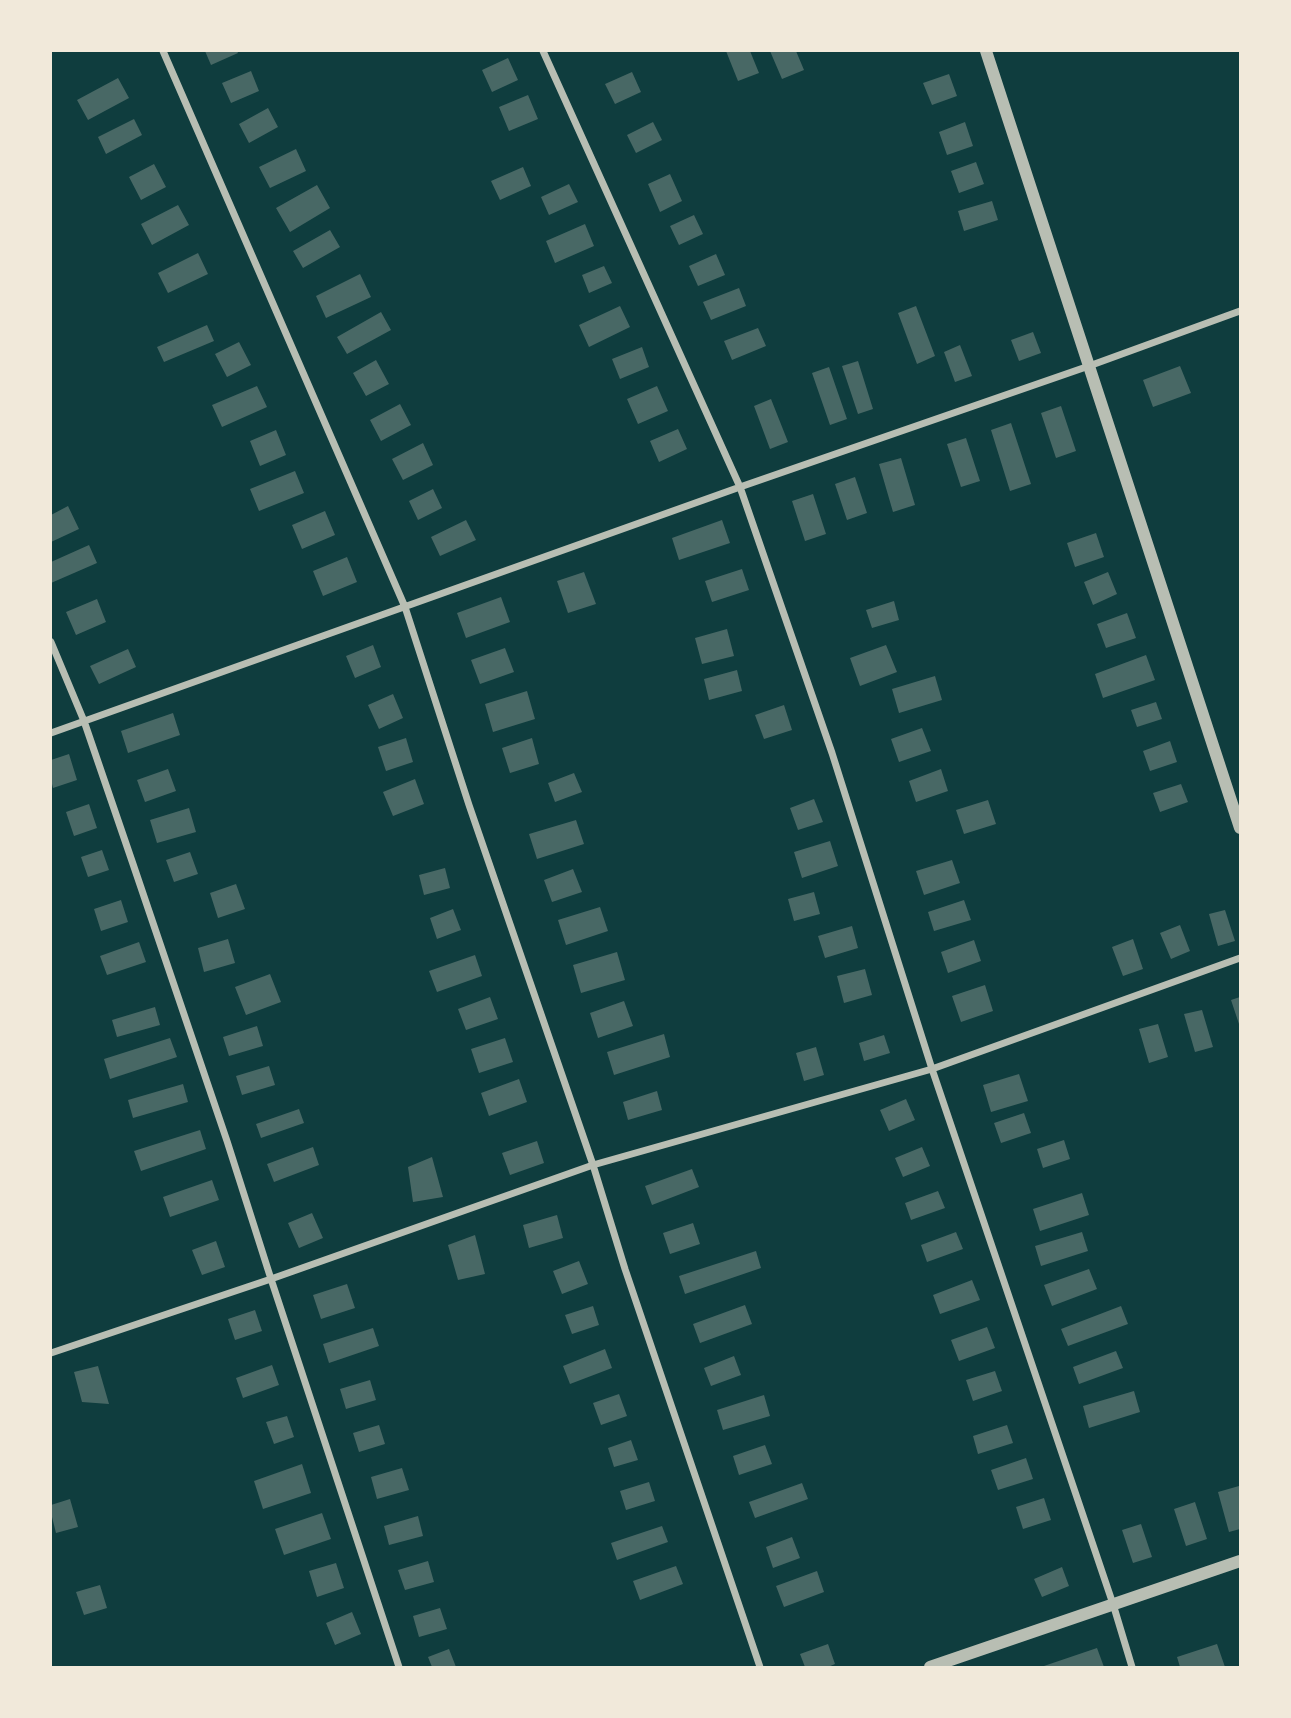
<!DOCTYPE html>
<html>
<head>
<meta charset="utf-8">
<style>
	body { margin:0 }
	#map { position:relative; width:1291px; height:1718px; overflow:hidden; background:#0f3d3e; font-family:"DejaVu Sans",sans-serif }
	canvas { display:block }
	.frame { position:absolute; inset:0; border:52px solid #f1e9da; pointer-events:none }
</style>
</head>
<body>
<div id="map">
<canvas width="1291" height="1718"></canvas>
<div class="frame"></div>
</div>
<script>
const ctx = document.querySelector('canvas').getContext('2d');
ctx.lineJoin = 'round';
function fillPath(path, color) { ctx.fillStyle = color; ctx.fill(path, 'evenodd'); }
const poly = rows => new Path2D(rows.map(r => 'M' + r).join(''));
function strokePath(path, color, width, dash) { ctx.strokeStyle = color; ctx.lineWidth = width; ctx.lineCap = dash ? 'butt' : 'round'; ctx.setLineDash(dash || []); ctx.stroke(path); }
const building = poly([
	[205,51,237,51,238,53,211,65],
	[726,51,750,51,759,73,738,81],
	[770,51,796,51,804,70,782,79],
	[508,58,518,80,492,92,482,70],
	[251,71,259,91,231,103,222,83],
	[632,72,641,92,615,104,605,84],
	[949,74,957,96,932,105,923,83],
	[118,78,129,98,88,120,77,100],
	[528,95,538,119,509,131,499,107],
	[268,108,278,127,249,143,239,124],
	[134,119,142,135,106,154,98,137],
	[653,122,662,140,636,153,627,135],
	[965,122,973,146,947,155,939,132],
	[296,149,306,171,270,188,259,167],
	[976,162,984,184,959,193,951,171],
	[154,164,166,187,141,200,129,177],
	[523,167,531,186,500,200,491,181],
	[670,174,682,201,660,212,648,184],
	[569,184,578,202,549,215,541,197],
	[317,185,330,208,290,232,276,208],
	[992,201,998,220,964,231,958,211],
	[178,205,189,225,152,245,141,224],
	[694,215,703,234,679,245,670,226],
	[585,224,594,246,555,263,546,241],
	[330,230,340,247,303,268,293,251],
	[198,253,208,274,168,293,158,273],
	[716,254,725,275,698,286,689,266],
	[604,266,612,283,589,293,582,275],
	[360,274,371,297,326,318,316,296],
	[739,288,746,306,711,320,703,302],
	[620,306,630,327,589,347,579,325],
	[916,306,935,356,917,364,898,313],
	[381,312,391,330,347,354,337,337],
	[207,325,214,341,164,362,157,347],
	[758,328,766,346,732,360,724,341],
	[1033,332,1041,353,1019,361,1011,340],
	[239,342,251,365,227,377,215,354],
	[960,345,972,376,955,382,944,352],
	[642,347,649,367,620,379,612,359],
	[376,360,389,384,366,396,353,373],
	[858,361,873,409,858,414,842,366],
	[1180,366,1191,393,1153,407,1143,380],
	[829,367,847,419,830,425,812,373],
	[257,386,267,407,222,427,212,405],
	[657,386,668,411,638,424,627,399],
	[771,399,788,442,770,449,754,406],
	[400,404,411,425,381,441,370,420],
	[1061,406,1076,451,1056,458,1041,413],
	[1011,423,1031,484,1010,491,991,430],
	[678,429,687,449,659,462,650,441],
	[276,430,286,455,260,466,250,441],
	[966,438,980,481,961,487,947,444],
	[423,443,433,465,403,480,392,459],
	[901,458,915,505,893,512,879,464],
	[295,471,304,493,259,511,250,489],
	[855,477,867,513,847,520,835,484],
	[433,489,442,508,418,520,409,501],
	[813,494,826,534,805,541,792,501],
	[68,506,79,529,51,542,51,515],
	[325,511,335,535,302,549,292,525],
	[466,520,476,540,440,556,431,537],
	[722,520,730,543,679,560,672,538],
	[1096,533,1104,557,1075,567,1067,543],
	[89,545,97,563,51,583,51,562],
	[347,557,357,582,323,596,313,571],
	[742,569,749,590,712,602,705,581],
	[584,572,596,604,568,613,557,581],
	[1108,572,1117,594,1093,605,1084,582],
	[501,597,510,622,466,638,457,613],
	[97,599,106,622,76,635,66,612],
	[894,601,899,620,872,628,866,610],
	[1127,613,1136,638,1106,648,1097,624],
	[727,629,734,656,702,664,695,638],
	[373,645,381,667,355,678,346,656],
	[886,645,897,672,860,686,850,658],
	[505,648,514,672,480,684,471,660],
	[128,649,136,667,99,684,90,666],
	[1146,655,1155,680,1103,698,1095,674],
	[737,670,742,691,709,700,704,679],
	[935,676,942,700,899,713,892,689],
	[527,691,535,719,493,732,485,704],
	[393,694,403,718,379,729,368,705],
	[1156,702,1162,719,1137,727,1131,710],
	[784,705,792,730,764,739,755,715],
	[173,713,180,735,128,753,121,731],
	[922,728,931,751,899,762,891,739],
	[406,738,413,762,386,771,378,747],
	[532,738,539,764,510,773,502,748],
	[1170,741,1177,762,1150,771,1143,751],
	[69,754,77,780,53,788,51,780,51,760],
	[168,769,176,791,145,802,137,780],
	[941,769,948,791,916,802,909,781],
	[574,773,582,792,555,802,548,783],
	[415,779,424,804,393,816,383,792],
	[1181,784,1188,802,1160,812,1153,793],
	[814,799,823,822,798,830,790,808],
	[988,800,996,824,964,834,956,810],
	[89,804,97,828,74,836,66,812],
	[189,808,196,832,157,843,150,820],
	[576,820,584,844,537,859,529,834],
	[830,841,838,866,802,878,794,852],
	[102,850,109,870,88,877,81,857],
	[190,852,198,874,174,882,166,860],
	[952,860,960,883,924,895,916,871],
	[445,868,450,888,424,895,419,875],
	[573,869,582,892,552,902,544,880],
	[236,884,245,909,218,918,210,893],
	[814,892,820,914,794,921,788,899],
	[121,900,128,922,101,931,94,909],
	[964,900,971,920,934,931,928,912],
	[600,907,608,931,566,945,558,920],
	[453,909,461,930,437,939,430,918],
	[1225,910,1235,941,1218,946,1209,914],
	[1180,925,1190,951,1171,959,1160,933],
	[852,926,858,948,825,958,818,936],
	[228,939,235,963,204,972,198,948],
	[1133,939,1143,969,1123,976,1112,947],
	[974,940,981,961,948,973,941,952],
	[139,942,146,962,107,975,100,956],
	[617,952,625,980,581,993,573,965],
	[475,955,482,976,437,992,429,971],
	[865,969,872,995,844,1003,837,976],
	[270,974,281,1002,246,1015,235,987],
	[985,985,993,1011,961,1022,952,996],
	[490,997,498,1019,466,1030,458,1009],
	[1240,997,1240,1027,1231,1000],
	[624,1001,633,1026,598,1038,590,1013],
	[155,1007,160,1025,117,1037,112,1020],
	[1202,1010,1213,1047,1195,1052,1184,1014],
	[1158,1024,1168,1057,1149,1063,1139,1029],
	[257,1026,263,1046,229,1056,223,1037],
	[664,1034,670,1057,614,1075,607,1052],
	[884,1035,890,1053,864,1061,859,1043],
	[170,1038,177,1057,110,1079,104,1059],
	[505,1038,513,1062,479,1073,471,1049],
	[816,1047,824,1075,804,1081,796,1053],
	[269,1066,275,1085,242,1095,236,1076],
	[1019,1074,1028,1101,991,1112,983,1085],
	[519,1079,527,1102,489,1116,481,1093],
	[183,1084,188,1102,133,1118,128,1100],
	[657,1091,662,1110,628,1120,623,1102],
	[906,1099,915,1120,889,1131,880,1110],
	[299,1109,304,1123,261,1138,256,1124],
	[1024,1113,1031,1133,1001,1143,994,1123],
	[200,1130,206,1149,141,1171,134,1151],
	[1064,1140,1070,1159,1043,1168,1037,1149],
	[537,1141,544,1163,510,1175,502,1153],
	[313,1147,319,1165,274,1182,267,1164],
	[922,1147,930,1166,903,1177,895,1158],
	[432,1157,443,1197,413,1202,408,1167],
	[692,1169,699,1187,652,1205,645,1186],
	[212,1180,219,1200,170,1217,163,1197],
	[938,1191,945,1208,911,1220,905,1203],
	[1082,1193,1089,1215,1040,1231,1033,1209],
	[312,1213,323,1238,299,1248,288,1223],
	[557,1215,563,1238,529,1248,523,1225],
	[693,1223,700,1244,670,1254,663,1233],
	[956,1232,963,1249,927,1262,921,1245],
	[1082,1232,1088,1251,1041,1266,1035,1246],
	[475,1235,485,1274,458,1280,448,1245],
	[216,1241,225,1267,202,1275,192,1250],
	[756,1251,761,1268,685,1294,679,1276],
	[579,1261,588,1284,562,1294,553,1271],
	[1089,1269,1097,1289,1052,1306,1044,1285],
	[972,1280,980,1300,940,1314,933,1295],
	[347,1284,355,1308,321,1319,313,1295],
	[745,1305,752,1324,700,1343,693,1324],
	[593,1306,599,1325,572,1334,565,1315],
	[1121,1306,1128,1324,1068,1346,1061,1329],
	[255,1310,262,1331,235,1340,228,1319],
	[987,1327,995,1348,959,1361,951,1340],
	[373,1328,379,1346,329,1363,323,1344],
	[605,1349,612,1368,570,1384,563,1366],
	[1116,1351,1123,1368,1079,1384,1073,1367],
	[734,1356,741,1375,711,1386,704,1368],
	[272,1365,279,1385,243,1398,236,1378],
	[98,1366,109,1404,82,1402,74,1372],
	[995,1371,1002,1391,973,1401,966,1380],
	[370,1380,376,1400,346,1409,340,1389],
	[1134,1391,1140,1412,1089,1428,1083,1406],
	[619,1394,627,1416,601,1425,593,1403],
	[764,1395,770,1416,723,1430,717,1410],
	[287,1416,294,1437,274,1444,266,1422],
	[379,1425,385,1444,359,1452,353,1433],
	[1007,1425,1013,1443,978,1454,973,1436],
	[631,1440,638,1460,614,1467,608,1448],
	[765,1445,772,1464,739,1475,733,1456],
	[1026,1458,1033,1479,998,1490,991,1470],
	[302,1464,311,1493,263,1509,254,1481],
	[402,1468,409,1490,377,1499,371,1477],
	[649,1482,655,1501,626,1510,620,1491],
	[802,1483,808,1499,755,1518,749,1502],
	[1239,1486,1240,1529,1229,1532,1218,1492],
	[1044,1498,1051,1520,1023,1529,1016,1507],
	[70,1499,78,1527,56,1533,51,1513,51,1505],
	[1195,1502,1207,1539,1186,1546,1174,1509],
	[322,1513,331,1539,284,1555,275,1529],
	[418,1516,423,1536,389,1545,384,1526],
	[1141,1524,1152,1557,1133,1563,1122,1530],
	[662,1526,668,1542,617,1560,611,1543],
	[792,1537,800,1558,773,1568,766,1547],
	[428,1561,434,1582,405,1590,398,1570],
	[336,1563,344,1588,317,1597,309,1571],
	[676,1566,683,1584,640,1600,633,1581],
	[1062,1567,1069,1586,1042,1597,1034,1579],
	[817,1571,824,1592,784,1607,776,1586],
	[100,1585,107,1608,84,1615,76,1592],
	[440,1608,447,1629,419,1637,413,1616],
	[352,1612,361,1634,335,1645,326,1623],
	[828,1644,835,1664,828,1667,805,1667,800,1654],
	[1217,1644,1225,1667,1180,1667,1177,1657],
	[1097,1648,1104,1667,1041,1667],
	[449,1649,456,1667,432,1667,428,1657]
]);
const minor = poly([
	[163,51,405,607,469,805,593,1165,625,1269,760,1667],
	[543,51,740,487,832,753,932,1069,1113,1604,1132,1667],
	[51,642,84,721,133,864,227,1141,271,1279,399,1667],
	[51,733,740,487,1089,366,1240,311],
	[51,1353,271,1279,593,1165,932,1069,1240,958]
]);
const tertiary = poly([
	[986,51,1240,828],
	[930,1667,1240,1561]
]);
fillPath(building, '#486865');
strokePath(minor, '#b8beb3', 7);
strokePath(tertiary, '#b8beb3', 12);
</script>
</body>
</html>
